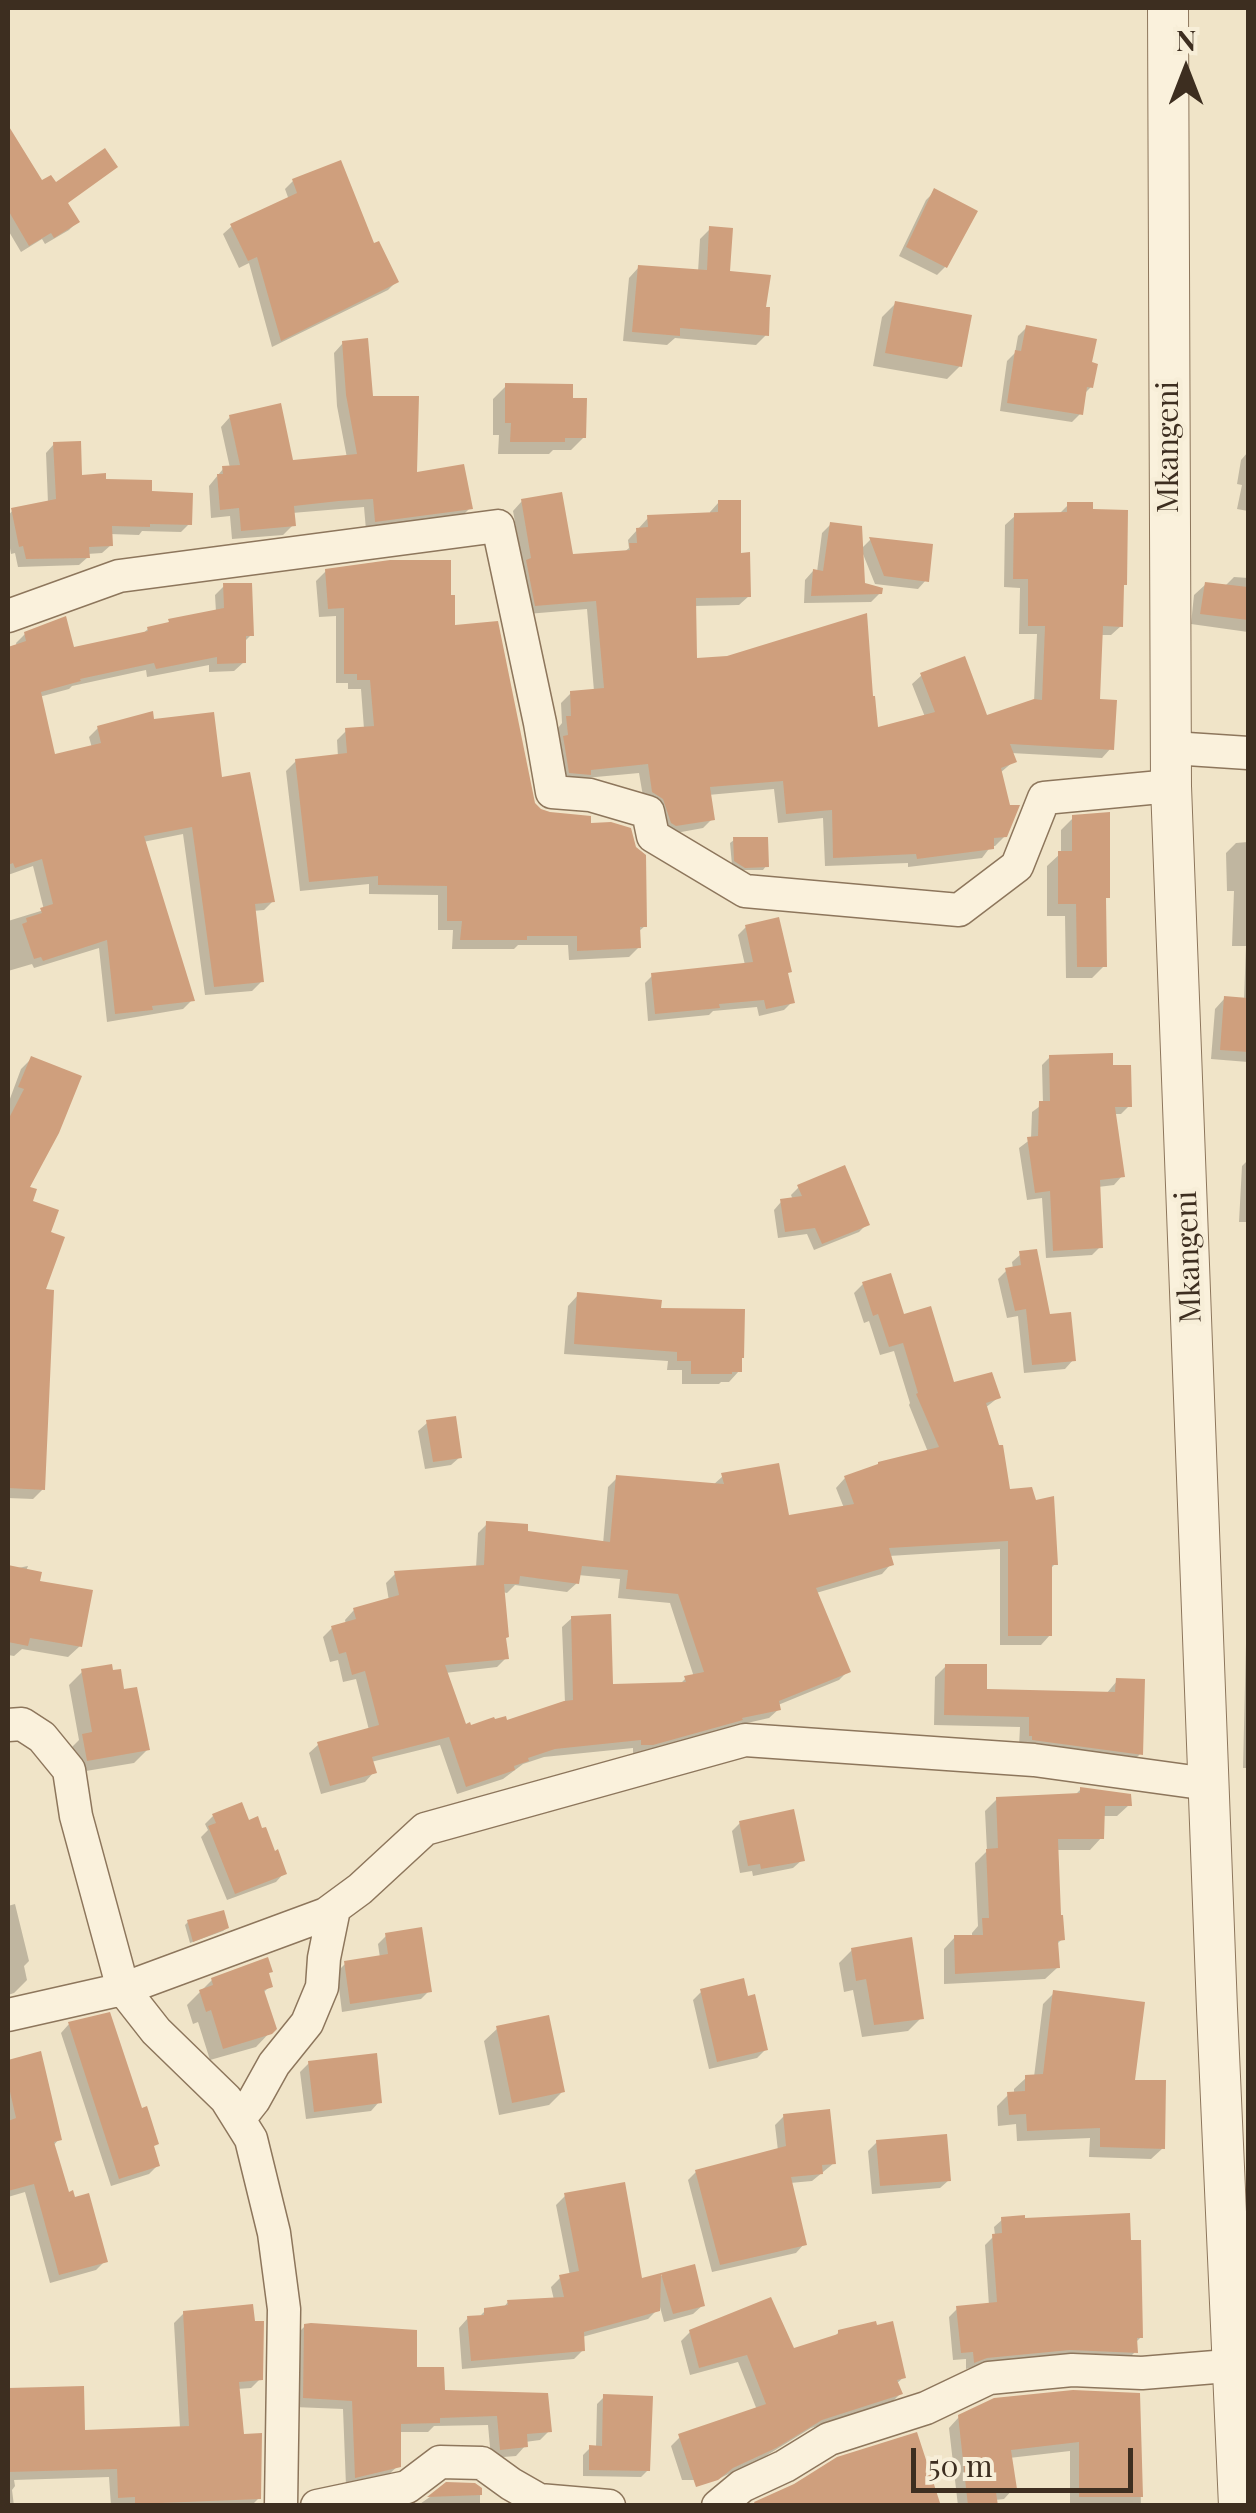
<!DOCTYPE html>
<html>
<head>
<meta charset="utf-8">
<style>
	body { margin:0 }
	#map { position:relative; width:1256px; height:2513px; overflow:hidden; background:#f0e4c8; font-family:"Playfair Display",serif }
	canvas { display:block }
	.frame { position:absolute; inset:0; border:10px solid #3d2e20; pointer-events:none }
	.north { position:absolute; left:1136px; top:20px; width:100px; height:100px; -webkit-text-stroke:8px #f7eed8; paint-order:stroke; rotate:0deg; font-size:28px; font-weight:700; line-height:40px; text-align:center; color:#3d2e20 }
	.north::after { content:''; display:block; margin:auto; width:35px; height:45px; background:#3d2e20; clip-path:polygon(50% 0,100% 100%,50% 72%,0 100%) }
	.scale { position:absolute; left:911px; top:2448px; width:222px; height:45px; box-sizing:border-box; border:5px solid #3d2e20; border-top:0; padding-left:12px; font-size:30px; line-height:35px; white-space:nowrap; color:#3d2e20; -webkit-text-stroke:8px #f7eed8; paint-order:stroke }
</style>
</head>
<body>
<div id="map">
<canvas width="1256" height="2513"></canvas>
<div class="frame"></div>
<div class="north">N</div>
<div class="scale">50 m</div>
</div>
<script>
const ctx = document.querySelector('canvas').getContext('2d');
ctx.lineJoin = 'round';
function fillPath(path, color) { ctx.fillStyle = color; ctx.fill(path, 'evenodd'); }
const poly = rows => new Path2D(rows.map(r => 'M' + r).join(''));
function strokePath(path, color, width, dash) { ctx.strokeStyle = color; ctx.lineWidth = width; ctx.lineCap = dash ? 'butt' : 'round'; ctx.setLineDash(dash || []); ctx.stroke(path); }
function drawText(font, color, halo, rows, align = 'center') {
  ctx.font = font + ' "Playfair Display",serif'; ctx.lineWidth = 9; ctx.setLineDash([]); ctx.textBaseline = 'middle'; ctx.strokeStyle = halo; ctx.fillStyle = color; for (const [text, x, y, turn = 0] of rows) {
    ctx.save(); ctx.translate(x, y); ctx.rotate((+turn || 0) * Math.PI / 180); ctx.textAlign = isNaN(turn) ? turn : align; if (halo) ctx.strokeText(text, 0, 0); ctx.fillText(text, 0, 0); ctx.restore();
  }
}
const shadow = poly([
	[19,148,41,184,77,222,69,230,45,244,42,239,21,252,8,230,8,155],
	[293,181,372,247,396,282,388,290,272,347,249,263,239,268,223,234,232,226,289,200,285,189],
	[935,191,945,267,937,275,899,256,926,200],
	[710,229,728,273,763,309,766,335,756,345,675,338,667,345,623,341,629,278,639,267,698,272,700,239],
	[895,304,960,366,947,379,873,366,882,317],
	[1026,328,1089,364,1091,387,1083,395,1080,414,1072,422,1000,411,1007,361,1015,353,1018,336],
	[343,343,371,398,415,474,470,508,460,518,366,530,364,507,292,513,293,525,283,535,232,539,230,516,211,518,209,486,223,469,230,468,221,427,230,417,291,462,347,458,337,406,334,353],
	[506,386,570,400,584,437,571,450,553,450,549,454,498,454,499,435,493,435,493,399],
	[54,444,80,477,149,494,189,524,181,532,142,531,139,535,110,534,111,545,102,553,87,554,88,557,79,565,18,567,15,553,11,554,8,537,8,516,12,511,48,503,46,453],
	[1248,452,1248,511,1237,509,1242,485,1237,484,1241,460],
	[522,501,571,557,623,553,629,548,628,540,648,518,710,515,710,512,719,502,738,555,749,596,739,605,693,606,694,661,876,730,925,717,912,684,922,675,986,719,1034,702,1037,634,1019,634,1020,588,1004,587,1005,525,1015,516,1058,515,1068,505,1121,587,1121,626,1111,635,1100,635,1097,701,1111,748,1102,758,1011,753,1014,761,1000,773,1005,836,995,846,991,846,982,858,908,867,908,863,825,866,823,818,778,823,774,789,708,795,712,819,703,828,665,835,644,802,639,773,585,778,579,783,560,782,558,728,562,723,561,703,571,693,594,691,587,609,527,614,523,566,513,511],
	[831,524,863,585,880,593,871,602,804,603,805,580,813,571,817,572,822,533],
	[870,540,930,546,926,580,918,589,875,584,861,549],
	[326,571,452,628,533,804,645,926,638,932,639,947,629,957,569,960,568,945,518,945,514,949,452,949,453,930,438,930,438,895,369,894,369,884,300,891,286,771,296,761,338,757,337,740,347,730,364,729,361,689,348,689,348,683,336,683,336,616,319,617,316,581],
	[1234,577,1248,578,1248,632,1191,624,1194,595,1206,584,1224,587],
	[224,586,251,635,243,643,244,662,234,671,209,672,209,665,147,677,146,670,72,686,69,689,39,697,53,757,92,748,89,737,98,728,153,722,220,780,273,901,264,910,253,911,261,982,252,991,205,995,183,834,143,842,192,1000,183,1009,107,1022,99,948,34,968,32,964,8,971,8,921,44,910,33,866,8,875,8,650,17,647,16,643,25,634,72,650,141,635,148,629,165,626,170,621,216,612,215,595],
	[1073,818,1107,897,1103,901,1104,966,1092,978,1066,978,1065,916,1047,916,1047,866,1061,853,1061,830],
	[734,840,766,866,763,870,741,870,732,865,730,843],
	[1248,842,1248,1062,1211,1059,1215,1009,1225,998,1244,1000,1246,946,1232,946,1234,891,1227,891,1226,853,1236,843],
	[746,927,786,975,792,1002,784,1010,759,1016,757,1007,713,1011,709,1015,648,1021,645,983,653,975,745,965,738,935],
	[1050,1057,1110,1067,1129,1106,1121,1114,1113,1114,1122,1176,1114,1185,1098,1187,1100,1247,1092,1255,1046,1258,1042,1198,1027,1200,1019,1148,1031,1139,1032,1112,1043,1104,1042,1065],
	[31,1059,27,1188,29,1203,48,1234,43,1292,43,1489,33,1499,8,1498,8,1104,21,1069],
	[1248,1160,1248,1238,1248,1222,1239,1222,1242,1166],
	[799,1187,867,1224,859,1232,814,1250,807,1234,778,1238,774,1210,781,1202,793,1200,791,1195],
	[1021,1254,1048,1317,1073,1360,1065,1369,1024,1373,1018,1316,1007,1318,998,1279,1007,1270,1013,1269,1012,1262],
	[863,1284,902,1317,953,1385,999,1397,985,1408,1008,1491,1055,1564,1050,1569,1050,1635,1041,1645,1000,1645,1000,1549,889,1556,891,1564,882,1574,816,1593,848,1671,839,1680,778,1705,779,1709,769,1718,734,1726,731,1729,642,1753,633,1753,633,1748,544,1757,523,1764,503,1779,457,1794,440,1745,371,1762,374,1772,365,1782,321,1794,309,1753,319,1744,369,1730,356,1679,343,1682,338,1660,330,1662,323,1637,332,1628,346,1624,345,1620,354,1610,389,1601,386,1583,395,1574,476,1568,478,1533,487,1524,525,1533,603,1544,608,1487,617,1478,712,1486,723,1476,787,1518,844,1508,836,1488,845,1478,928,1452,909,1405,910,1403,894,1351,880,1355,869,1321,864,1323,854,1293],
	[578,1575,620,1579,618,1598,670,1603,694,1677,686,1678,679,1685,610,1686,572,1618,562,1627,565,1703,505,1723,464,1727,445,1673,497,1667,506,1658,502,1592,507,1593,515,1585,567,1592,577,1583],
	[578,1295,659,1311,739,1371,729,1382,721,1382,719,1384,682,1384,682,1370,667,1370,668,1361,564,1354,568,1306],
	[427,1423,460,1457,451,1465,425,1469,418,1431],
	[28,1566,26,1571,38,1583,80,1646,68,1657,22,1649,14,1656,8,1655,8,1570],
	[1248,1601,1248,1768,1243,1768,1247,1602],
	[946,1666,984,1691,1106,1694,1117,1681,1140,1754,1130,1764,1019,1746,1020,1727,934,1725,935,1677],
	[82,1672,122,1692,147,1750,134,1763,74,1773,70,1749,79,1740,69,1685],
	[1081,1789,1129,1805,1117,1816,1102,1816,1101,1838,1090,1850,1056,1850,1062,1939,1056,1945,1057,1968,1045,1979,944,1984,944,1949,955,1937,972,1937,972,1933,978,1926,975,1863,987,1851,985,1811,997,1799,1074,1796],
	[213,1816,247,1823,284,1873,276,1882,227,1900,201,1837,208,1830,205,1824],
	[740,1823,802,1860,793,1868,753,1876,752,1871,740,1873,732,1831],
	[15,1904,29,1961,24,1966,27,1980,14,1993,8,1995,8,1906],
	[188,1922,227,1928,223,1931,190,1943,185,1925],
	[386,1936,429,1991,421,1999,342,2012,337,1972,345,1964,380,1958,378,1944],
	[852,1950,921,2018,908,2031,862,2037,853,1990,844,1992,839,1963],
	[267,1975,270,1986,263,1993,274,2028,256,2047,210,2060,198,2022,193,2024,187,2005,212,1980],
	[702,1991,766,2049,757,2058,709,2069,693,2000],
	[1054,1993,1132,2083,1163,2148,1151,2159,1089,2157,1090,2138,1017,2141,1016,2124,998,2126,997,2106,1008,2095,1014,2094,1014,2089,1026,2078,1034,2077,1043,2004],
	[69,2024,152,2148,158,2165,149,2174,111,2186,61,2033],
	[498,2028,562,2092,549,2105,499,2115,484,2041],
	[39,2054,59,2139,53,2146,67,2195,105,2261,96,2270,50,2283,25,2192,8,2197,8,2062],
	[309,2063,379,2102,371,2111,306,2119,300,2072],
	[784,2116,834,2163,812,2181,790,2183,804,2244,796,2253,712,2272,688,2180,696,2172,778,2151,775,2125],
	[877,2142,949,2180,940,2188,872,2194,868,2151],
	[565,2196,640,2281,693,2268,703,2305,693,2314,664,2322,660,2307,648,2319,582,2337,583,2350,574,2359,462,2369,459,2328,468,2318,478,2318,485,2311,503,2308,508,2302,554,2300,551,2287,560,2278,570,2276,556,2205],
	[1003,2219,1141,2337,1135,2343,1135,2352,1127,2360,1060,2358,977,2366,966,2369,966,2359,953,2360,949,2317,958,2308,989,2306,985,2245,995,2235,994,2227],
	[184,2313,260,2379,251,2388,237,2389,242,2437,259,2498,251,2506,111,2506,109,2477,14,2480,15,2486,12,2490,14,2506,8,2506,8,2390,81,2389,82,2433,180,2428,174,2323],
	[305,2326,414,2370,442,2392,549,2431,540,2440,525,2442,525,2446,516,2456,491,2458,488,2425,434,2426,428,2432,399,2432,398,2466,388,2475,346,2486,343,2409,294,2407,295,2336],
	[690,2332,792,2351,833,2338,839,2332,904,2377,896,2384,900,2394,891,2403,811,2428,764,2457,716,2480,682,2480,671,2446,680,2437,757,2410,738,2362,690,2375,681,2341],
	[1138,2395,1141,2506,1070,2506,1070,2451,1009,2458,1014,2488,1004,2499,995,2500,996,2506,958,2506,949,2428,959,2417],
	[604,2397,648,2470,641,2477,583,2476,583,2455,590,2448,596,2448,597,2404],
	[447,2485,480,2489,480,2506,417,2506]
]);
const building = poly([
	[8,125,42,180,51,175,56,182,105,148,118,167,68,203,80,222,54,238,51,233,29,246,8,210],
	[341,160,374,243,379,241,399,282,281,341,257,257,248,261,230,224,297,193,292,179],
	[934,188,978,211,947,268,906,247],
	[709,226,733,228,730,271,771,275,766,307,770,307,769,336,680,328,680,336,632,332,638,265,707,270],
	[895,301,972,315,962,367,885,353],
	[1026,325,1097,339,1092,362,1098,364,1093,388,1087,387,1083,415,1007,403,1015,350,1021,351],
	[368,338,373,396,419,396,417,472,464,464,473,509,375,522,373,499,339,501,294,506,296,526,241,531,239,508,220,510,217,474,223,474,222,466,240,465,229,415,281,403,293,460,357,454,346,395,342,341],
	[505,383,573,384,573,398,587,398,586,438,565,438,565,442,510,442,511,423,505,423],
	[81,441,82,475,106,473,106,479,152,480,152,491,193,493,192,525,150,524,150,527,112,526,113,546,89,547,90,558,26,559,23,546,19,547,11,508,56,499,53,442],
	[562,492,573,554,630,550,629,543,637,543,636,528,648,527,647,515,718,512,718,500,741,500,741,553,750,552,751,597,696,598,697,658,727,656,867,613,873,696,875,696,878,727,935,712,920,673,965,656,987,715,1034,699,1042,700,1045,626,1028,626,1028,579,1013,579,1014,513,1067,512,1067,502,1093,502,1093,509,1128,510,1127,585,1124,585,1123,627,1103,626,1100,699,1117,700,1114,750,1010,744,1017,762,1001,768,1010,805,1020,805,1007,837,994,838,994,849,917,859,916,854,833,858,832,810,786,814,783,781,710,787,715,820,676,826,671,823,663,799,652,792,648,764,591,770,591,775,569,773,563,736,568,735,566,716,571,716,570,691,604,688,596,601,535,606,526,560,531,558,521,499],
	[830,522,862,526,865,583,883,588,882,594,811,596,813,569,823,571],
	[869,537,933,544,929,582,884,576],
	[390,560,451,560,451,595,455,595,455,625,498,621,535,803,541,809,550,812,591,816,591,823,611,822,631,828,636,847,646,855,647,927,640,927,641,948,577,951,577,936,527,936,527,940,460,940,462,921,447,921,447,886,378,885,378,876,309,882,295,759,347,753,345,728,374,726,370,680,357,680,357,674,344,674,344,608,328,609,325,569],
	[1205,582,1248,587,1248,620,1200,614],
	[223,583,252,583,254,636,246,636,246,663,217,664,217,657,156,669,154,663,80,679,81,681,41,692,55,754,101,743,97,726,153,711,154,719,214,712,222,777,250,772,275,902,255,904,264,982,214,987,192,827,144,836,195,1001,152,1006,153,1010,115,1014,107,940,43,961,41,957,34,959,22,924,27,922,26,918,42,913,40,908,53,904,42,859,15,868,13,863,8,865,8,647,26,641,24,632,66,616,74,647,148,631,147,627,169,622,168,619,224,608],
	[1110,812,1110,898,1106,898,1107,967,1077,967,1076,904,1058,904,1058,851,1072,851,1072,815],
	[733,837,768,837,769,867,745,868,734,861],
	[779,917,792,972,788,973,795,1003,766,1009,764,1000,719,1004,720,1008,655,1014,651,973,753,962,745,925],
	[1224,996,1248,998,1248,1052,1220,1050],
	[1113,1053,1113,1065,1131,1065,1132,1107,1115,1107,1125,1177,1100,1180,1103,1248,1053,1251,1050,1191,1035,1193,1027,1137,1038,1136,1039,1101,1050,1101,1049,1055],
	[31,1056,82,1076,59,1133,30,1187,37,1189,33,1201,59,1210,51,1232,65,1237,46,1289,54,1290,45,1490,8,1488,8,1120,24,1089,18,1087],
	[845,1165,870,1225,822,1244,815,1228,785,1232,780,1199,802,1196,797,1185],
	[1037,1249,1050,1314,1071,1312,1076,1361,1032,1365,1026,1309,1015,1311,1005,1268,1021,1265,1019,1251],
	[891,1273,904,1314,931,1306,954,1382,992,1372,1001,1398,986,1403,999,1445,1003,1445,1010,1489,1032,1487,1036,1500,1054,1496,1058,1565,1052,1565,1052,1636,1008,1636,1008,1541,889,1548,894,1565,816,1588,851,1672,779,1701,781,1710,742,1718,743,1720,653,1745,641,1745,641,1740,555,1749,528,1758,529,1761,514,1766,515,1770,466,1787,449,1737,372,1757,377,1773,330,1786,317,1742,379,1725,365,1671,352,1675,346,1652,339,1654,331,1626,356,1619,353,1608,399,1595,394,1571,484,1565,486,1521,528,1524,528,1531,610,1542,616,1475,724,1484,721,1473,779,1463,789,1515,854,1504,844,1476,878,1464,878,1462,939,1447,916,1394,918,1393,903,1343,889,1347,878,1314,873,1316,862,1282],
	[582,1566,628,1570,626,1589,678,1594,704,1672,684,1676,686,1682,613,1684,611,1614,571,1616,573,1700,564,1701,507,1720,506,1716,495,1719,494,1717,471,1725,470,1722,466,1724,445,1665,509,1659,506,1638,509,1637,504,1584,519,1584,520,1576,579,1584],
	[577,1292,662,1300,661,1308,745,1309,744,1358,742,1358,742,1372,732,1372,732,1374,691,1374,691,1361,677,1361,677,1352,574,1344],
	[456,1416,462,1458,433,1462,426,1420],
	[8,1565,42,1572,40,1581,93,1590,82,1647,30,1638,28,1646,8,1642],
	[112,1664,113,1670,121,1669,124,1689,137,1687,150,1750,87,1761,82,1734,92,1732,81,1669],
	[945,1664,987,1664,987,1689,1115,1692,1116,1678,1145,1679,1143,1755,1032,1740,1032,1736,1029,1736,1029,1717,944,1715],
	[1080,1787,1131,1794,1132,1806,1105,1806,1104,1839,1058,1839,1061,1915,1063,1915,1065,1940,1058,1941,1060,1968,955,1974,954,1935,983,1935,982,1918,989,1918,986,1849,998,1848,996,1797,1080,1793],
	[242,1802,249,1820,258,1816,262,1828,266,1827,275,1851,278,1849,287,1874,235,1894,208,1826,216,1823,212,1814],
	[794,1809,805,1861,761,1869,760,1864,748,1866,739,1821],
	[224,1910,229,1928,193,1942,187,1920],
	[422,1927,432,1992,350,2004,344,1961,388,1954,385,1933],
	[912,1937,924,2019,874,2025,866,1979,856,1981,851,1948],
	[268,1957,273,1972,269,1973,273,1987,264,1990,277,2029,272,2034,223,2049,211,2010,206,2012,199,1990,213,1985,211,1978],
	[744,1978,748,1996,755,1994,768,2050,717,2062,700,1989],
	[1053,1990,1145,2002,1135,2080,1166,2080,1165,2149,1100,2147,1100,2128,1027,2131,1026,2114,1009,2115,1007,2092,1025,2091,1025,2075,1043,2074],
	[110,2012,142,2108,147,2106,159,2144,154,2146,160,2166,119,2179,68,2022],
	[549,2015,565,2092,512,2103,496,2026],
	[41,2051,62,2140,54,2142,69,2192,73,2190,75,2197,89,2193,108,2262,59,2275,34,2184,8,2191,8,2121,16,2118,8,2083,8,2060],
	[377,2053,382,2103,314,2112,308,2061],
	[830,2109,836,2164,822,2165,823,2174,791,2177,807,2245,720,2265,695,2170,786,2146,783,2114],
	[947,2134,951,2181,880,2186,876,2140],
	[625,2182,642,2278,695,2264,705,2306,673,2314,661,2274,660,2311,584,2332,585,2351,471,2361,467,2316,484,2315,484,2308,508,2305,507,2300,564,2297,559,2275,579,2271,564,2193],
	[1130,2213,1131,2240,1141,2240,1143,2338,1137,2338,1138,2353,1070,2350,987,2358,974,2363,973,2352,961,2353,956,2306,997,2302,992,2234,1002,2233,1001,2217,1025,2215,1025,2218],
	[771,2297,794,2348,838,2334,838,2330,876,2321,877,2325,893,2321,906,2378,897,2380,903,2394,822,2420,776,2448,733,2468,718,2480,696,2487,678,2434,766,2404,747,2355,699,2368,689,2330],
	[253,2304,255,2321,264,2321,263,2380,239,2382,244,2434,262,2433,261,2499,135,2504,135,2497,118,2498,117,2469,8,2472,8,2388,84,2386,85,2430,189,2426,183,2311],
	[311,2323,417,2330,417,2367,444,2367,445,2390,548,2393,552,2432,527,2434,528,2447,500,2450,497,2416,440,2418,440,2423,401,2424,401,2467,355,2478,352,2401,303,2398,304,2324],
	[1073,2390,1140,2393,1143,2497,1079,2497,1079,2442,1011,2450,1017,2489,996,2492,998,2506,968,2506,958,2415,994,2398],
	[603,2394,653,2396,650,2471,589,2470,589,2445,602,2446],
	[917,2432,941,2506,756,2506,754,2502,794,2484,837,2457],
	[446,2482,475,2483,482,2488,482,2495,427,2497]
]);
const minor = poly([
	[8,616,119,576,498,526,540,723,552,792,590,795,648,812,653,836,745,891,959,910,1017,866,1044,798,1171,786],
	[1172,748,1248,753],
	[8,1725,22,1724,42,1737,69,1770,76,1816,123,1989,156,2031,226,2099,251,2139,274,2233,284,2309,281,2506],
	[8,2015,123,1989,326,1914,360,1889,425,1829,745,1740,1034,1760,1208,1784],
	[239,2119,254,2100,274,2064,307,2023,322,1987,324,1958,334,1909],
	[317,2506,407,2487,440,2462,482,2463,511,2484,539,2500,609,2506],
	[718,2506,742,2486,785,2466,829,2439,926,2408,989,2378,1072,2370,1142,2373,1215,2367,1233,2369]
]);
const tertiary = poly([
	[1168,8,1171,786,1217,2009,1239,2506]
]);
const streetNames = [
	["Mkangeni",1169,447,-90],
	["Mkangeni",1189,1257,-92]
];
fillPath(shadow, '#0003');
fillPath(building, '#cf9f7d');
strokePath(minor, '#8d765c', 35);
strokePath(tertiary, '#8d765c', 42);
strokePath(minor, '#faf1dc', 32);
strokePath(tertiary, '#faf1dc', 40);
drawText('30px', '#3d2e20', '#f7eed8', streetNames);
</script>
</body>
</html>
